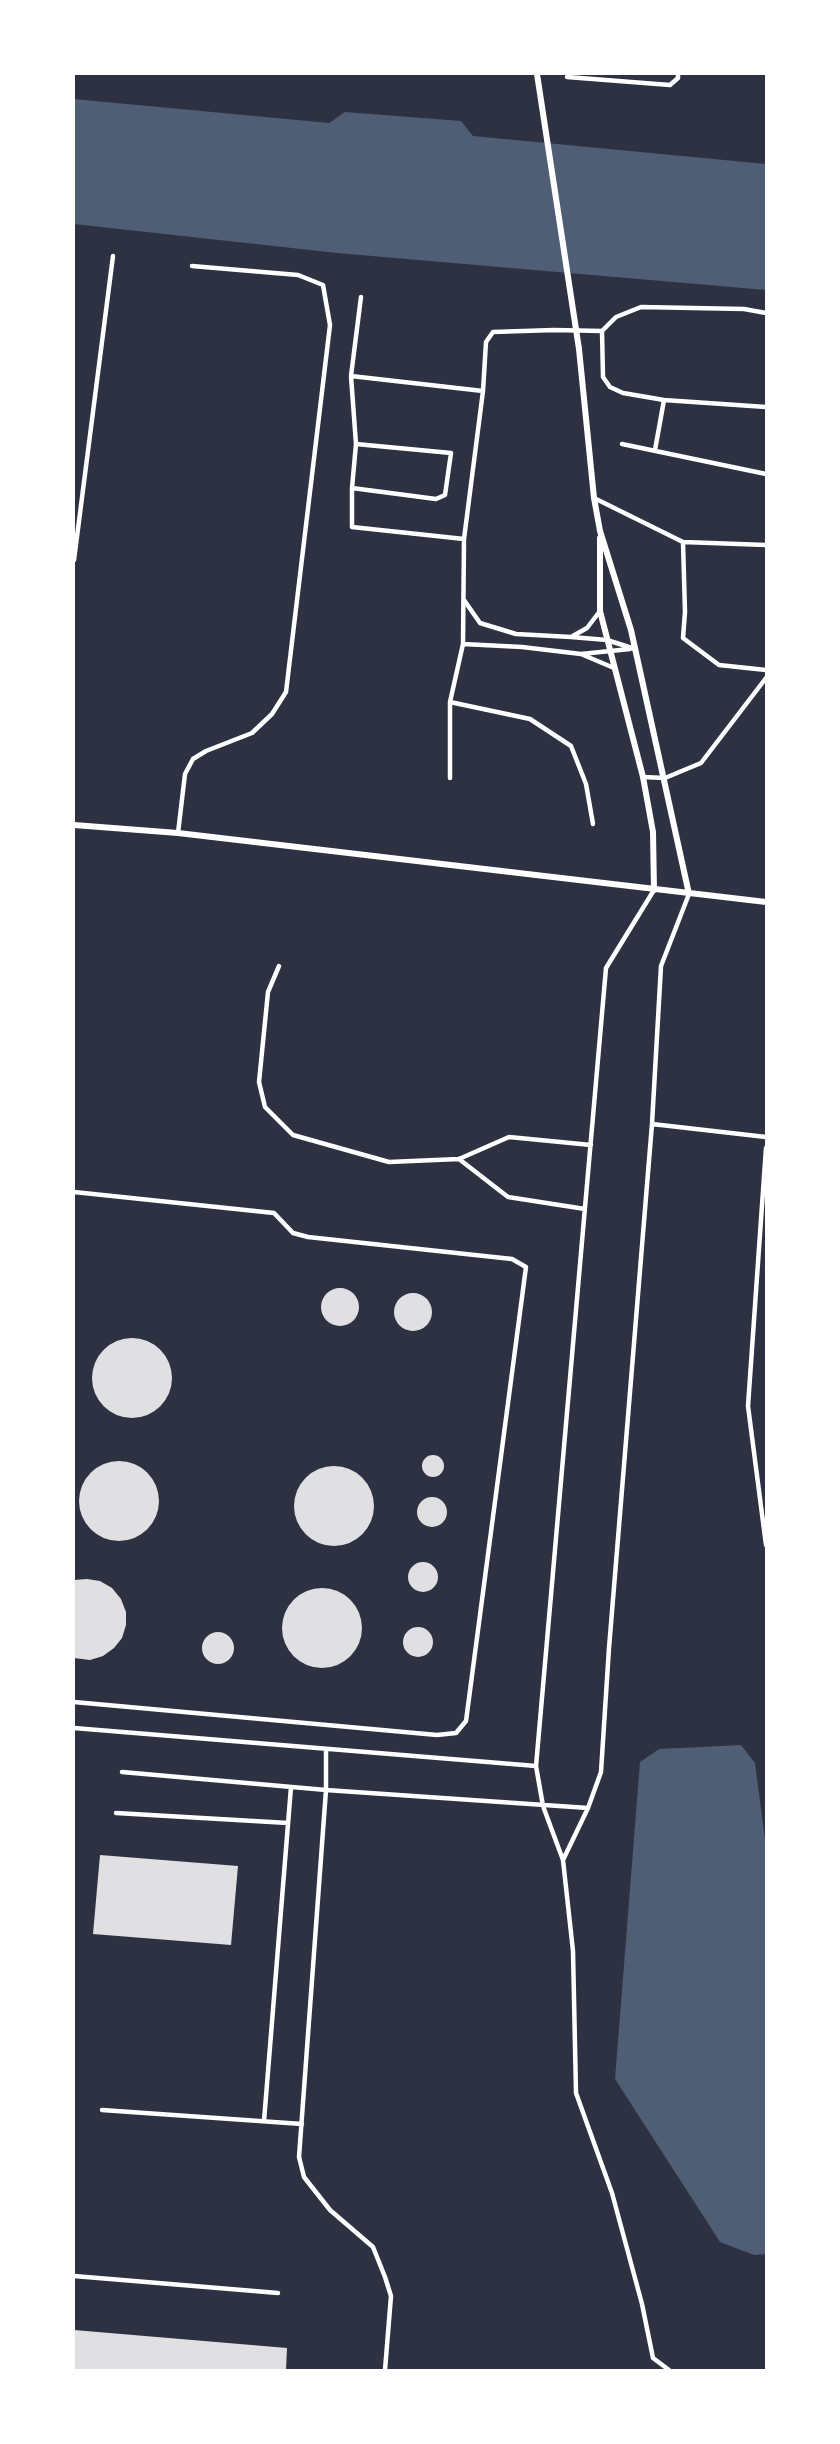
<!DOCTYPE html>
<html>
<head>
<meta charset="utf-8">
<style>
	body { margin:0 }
	#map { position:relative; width:840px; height:2444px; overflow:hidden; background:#2d3142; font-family:Bitter,serif }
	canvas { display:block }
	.frame { position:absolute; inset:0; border:75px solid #fff; pointer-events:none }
</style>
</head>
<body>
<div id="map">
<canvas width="840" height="2444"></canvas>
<div class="frame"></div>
</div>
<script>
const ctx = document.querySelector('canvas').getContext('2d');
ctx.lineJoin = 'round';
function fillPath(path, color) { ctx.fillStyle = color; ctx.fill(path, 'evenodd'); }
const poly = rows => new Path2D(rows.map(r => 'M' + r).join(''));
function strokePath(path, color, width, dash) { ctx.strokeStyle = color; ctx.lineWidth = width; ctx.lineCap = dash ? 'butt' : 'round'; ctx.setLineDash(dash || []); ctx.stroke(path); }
const water = poly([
	[74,99,329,123,345,112,461,121,473,136,766,164,766,290,337,253,74,224],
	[741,1745,755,1763,766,1848,766,2254,754,2255,720,2242,615,2079,640,1762,659,1749]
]);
const building = poly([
	'321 1307a19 19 0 1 1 38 0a19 19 0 1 1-38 0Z',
	'394 1312a19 19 0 1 1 38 0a19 19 0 1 1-38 0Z',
	'92 1378a40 40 0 1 1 80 0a40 40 0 1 1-80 0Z',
	'422 1466a11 11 0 1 1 22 0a11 11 0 1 1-22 0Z',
	'79 1501a40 40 0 1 1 80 0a40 40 0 1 1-80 0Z',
	'294 1506a40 40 0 1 1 80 0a40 40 0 1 1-80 0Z',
	'417 1512a15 15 0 1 1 30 0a15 15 0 1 1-30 0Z',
	'408 1577a15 15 0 1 1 30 0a15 15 0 1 1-30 0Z',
	[87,1579,100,1581,112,1588,121,1599,126,1612,126,1625,122,1638,114,1648,103,1656,90,1660,74,1658,74,1580],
	'282 1628a40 40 0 1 1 80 0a40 40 0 1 1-80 0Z',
	'403 1642a15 15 0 1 1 30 0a15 15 0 1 1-30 0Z',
	'202 1648a16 16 0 1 1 32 0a16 16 0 1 1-32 0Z',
	[100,1855,238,1866,231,1945,93,1934],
	[74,2330,287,2348,286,2370,74,2370]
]);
const service = poly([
	[567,77,670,85,678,78,678,74],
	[361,297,351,376,356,444,352,488,352,527,464,539],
	[766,313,744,309,641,307,616,317,602,331,603,377,610,387,623,393,664,400,766,407],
	[351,376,483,391],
	[622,444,766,474],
	[655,450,664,400],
	[352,488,436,499,445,495,451,453,356,444],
	[594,498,683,542,766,545],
	[683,542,685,612,683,638,719,665,766,670],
	[74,560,113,256],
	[464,600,480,623,516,634,571,637,587,628,600,611],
	[571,637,607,640,635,649],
	[463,644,522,647,581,654,614,668],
	[581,654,630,649],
	[450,702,530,719,571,746,586,784,593,824],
	[643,777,665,778,701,763,766,678],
	[450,778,450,702,463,644,464,539,483,391,486,342,493,332,554,330,602,331],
	[178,833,185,774,193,759,206,751,252,733,272,714,286,692,330,325,323,285,298,275,192,266],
	[654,890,606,968,536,1766,543,1806,563,1860,573,1951,576,2093,612,2193,642,2304,653,2358,669,2370],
	[279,966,268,992,259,1082,265,1107,293,1135,389,1162,459,1159,509,1137,591,1145],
	[652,1124,766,1137],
	[766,1148,748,1406,766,1545],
	[459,1159,508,1197,585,1209],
	[74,1192,274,1213,293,1233,308,1237,512,1259,526,1267,466,1721,456,1733,437,1735,74,1702],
	[74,1728,536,1766],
	[122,1772,326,1790,326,1749],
	[116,1813,288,1823],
	[563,1860,588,1808,601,1772,609,1648,652,1124,661,966,689,894],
	[102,2110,302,2124],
	[264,2121,291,1787],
	[74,2276,278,2293],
	[385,2370,391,2296,385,2277,373,2247,330,2210,304,2177,299,2157,326,1790,588,1808]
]);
const minor = poly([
	[537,74,579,349,594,498,600,531,631,630,689,894],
	[600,538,600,611,643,777,653,832,654,890],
	[74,825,178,833,766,902]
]);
fillPath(water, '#4f5d75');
fillPath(building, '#e0e0e3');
strokePath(service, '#fff', 4.5);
strokePath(minor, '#fff', 6);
</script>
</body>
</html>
